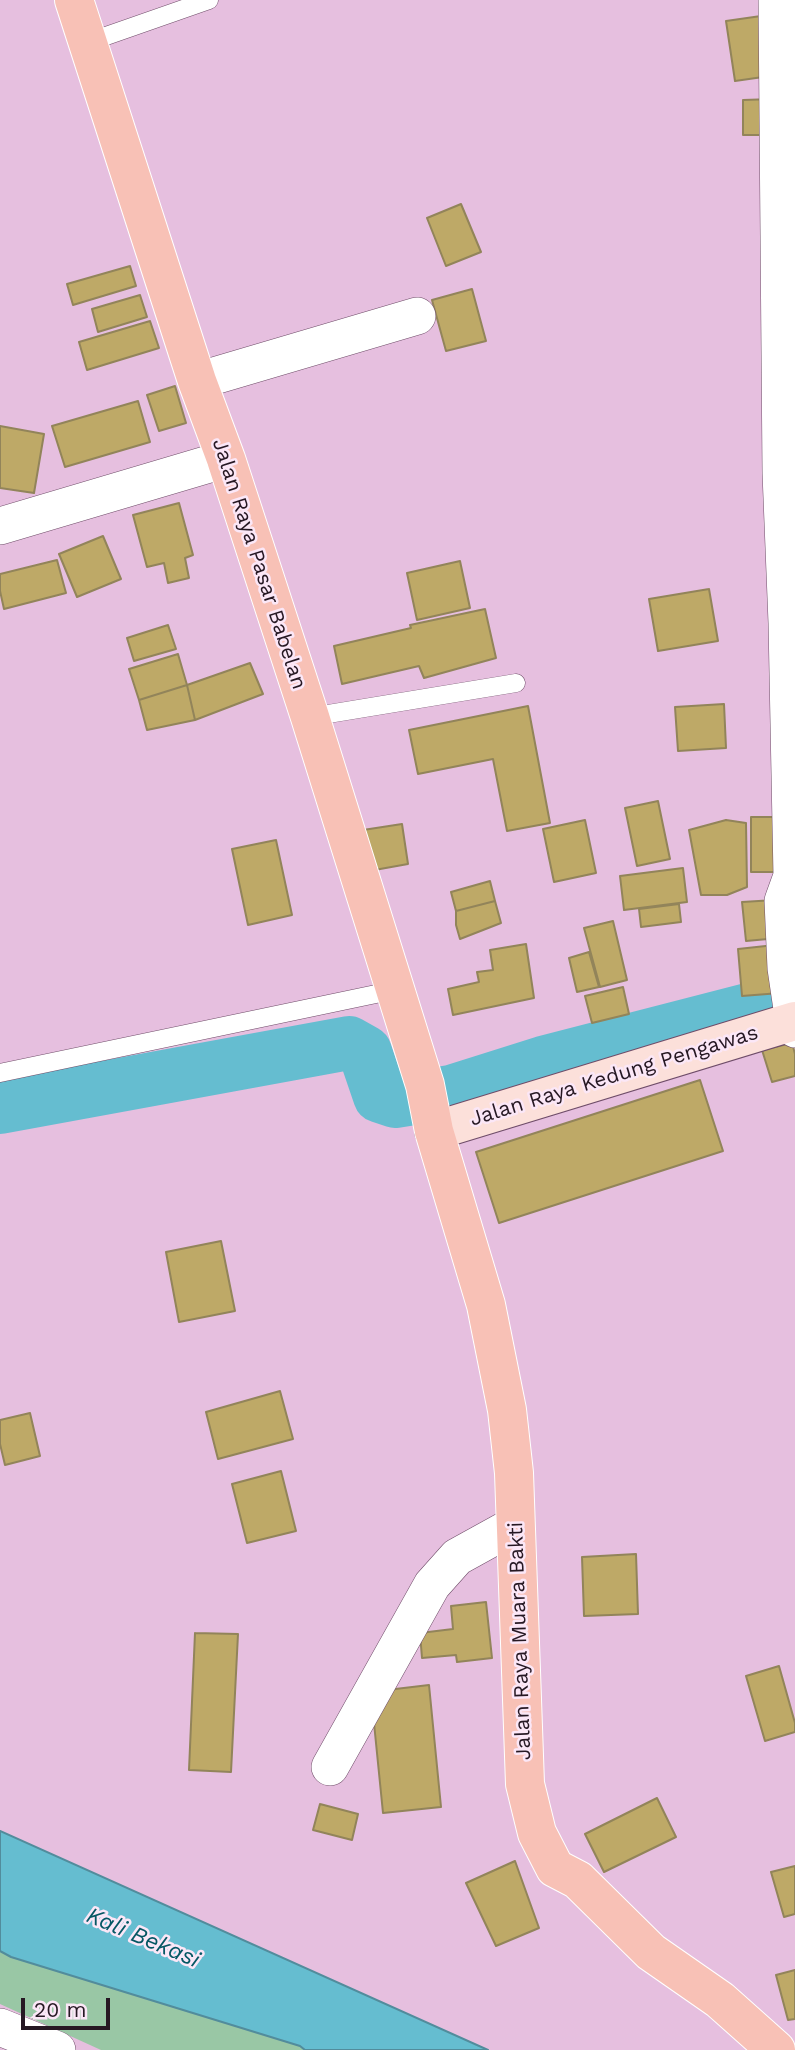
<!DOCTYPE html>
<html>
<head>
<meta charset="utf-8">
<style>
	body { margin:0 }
	#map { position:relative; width:795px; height:2050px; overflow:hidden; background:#e6bfdf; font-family:"Work Sans",sans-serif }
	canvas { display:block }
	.scale { position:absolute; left:21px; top:1998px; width:89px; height:32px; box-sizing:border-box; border:4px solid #261823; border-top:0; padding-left:9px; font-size:21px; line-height:24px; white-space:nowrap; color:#261823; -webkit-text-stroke:5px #fbe7f7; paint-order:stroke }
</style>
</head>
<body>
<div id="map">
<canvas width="795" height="2050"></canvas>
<div class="scale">20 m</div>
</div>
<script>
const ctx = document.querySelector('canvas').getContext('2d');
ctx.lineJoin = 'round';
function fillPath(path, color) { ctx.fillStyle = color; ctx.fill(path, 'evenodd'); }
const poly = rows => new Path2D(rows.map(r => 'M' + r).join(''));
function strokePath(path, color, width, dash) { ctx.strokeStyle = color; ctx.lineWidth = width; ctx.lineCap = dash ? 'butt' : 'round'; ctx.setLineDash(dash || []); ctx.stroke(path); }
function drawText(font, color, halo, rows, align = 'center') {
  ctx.font = font + ' "Work Sans",sans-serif'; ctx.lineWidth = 5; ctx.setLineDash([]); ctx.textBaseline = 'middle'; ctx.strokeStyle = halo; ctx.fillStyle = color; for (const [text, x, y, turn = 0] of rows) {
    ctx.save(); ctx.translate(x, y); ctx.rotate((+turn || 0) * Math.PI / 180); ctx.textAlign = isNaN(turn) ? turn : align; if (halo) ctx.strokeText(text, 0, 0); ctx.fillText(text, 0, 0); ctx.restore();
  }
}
const green = poly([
	[0,1951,11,1957,300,2046,305,2050,101,2050,0,2004]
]);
const water = poly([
	[0,1831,488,2050,305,2050,300,2046,11,1957,0,1951,0,1831]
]);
const river = poly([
	[0,1107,349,1043,365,1052,380,1096,395,1101,451,1092,543,1063,795,998]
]);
const building = poly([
	[768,15,777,75,735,81,726,21,768,15],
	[774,99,775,135,743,135,743,100,774,99],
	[461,204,481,252,446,266,427,218,461,204],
	[130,266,136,286,73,305,67,284,130,266],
	[472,289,486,341,446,351,432,300,472,289],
	[140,295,147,317,98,332,92,309,140,295],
	[150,321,159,348,87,370,79,342,150,321],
	[175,386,186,423,159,431,147,395,175,386],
	[138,401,150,442,65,467,52,426,138,401],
	[0,426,44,434,34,493,0,488,0,426],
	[179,503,193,555,185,558,189,578,168,583,164,563,147,567,133,515,179,503],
	[103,536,121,579,77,597,59,554,103,536],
	[57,560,66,593,4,609,0,591,0,574,57,560],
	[460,561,470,608,417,620,407,573,460,561],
	[709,589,718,641,658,651,649,599,709,589],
	[485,609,496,658,424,678,419,666,342,684,334,646,411,628,410,625,485,609],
	[168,625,176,649,134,661,127,638,168,625],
	[178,654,187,685,139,700,129,669,178,654],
	[250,663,263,694,195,720,187,685,250,663],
	[187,685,195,720,147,730,139,700,187,685],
	[724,704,726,748,678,751,675,707,724,704],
	[528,706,550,823,507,831,493,759,418,774,409,730,528,706],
	[658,801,670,859,637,866,625,808,658,801],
	[751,817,787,817,786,872,751,872,751,817],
	[585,820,596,873,554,882,543,829,585,820],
	[726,820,746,823,747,887,727,895,701,895,689,830,726,820],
	[402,824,408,864,369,871,363,830,402,824],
	[276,840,292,915,248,925,232,849,276,840],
	[683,868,687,902,624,910,620,876,683,868],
	[490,881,495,901,456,911,451,892,490,881],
	[775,900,779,938,746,941,742,902,775,900],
	[495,901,501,923,460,939,456,925,456,911,495,901],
	[679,904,681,922,641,927,639,909,679,904],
	[613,921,627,980,600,987,584,928,613,921],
	[526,944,534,998,453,1015,448,989,479,982,477,972,493,970,490,950,526,944],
	[775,945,780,993,742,996,738,949,775,945],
	[589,952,599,987,577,992,569,958,589,952],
	[623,987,629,1014,592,1023,585,996,623,987],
	[792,1043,795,1054,795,1076,772,1082,762,1050,792,1043],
	[700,1080,723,1151,499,1223,476,1152,700,1080],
	[221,1241,235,1311,179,1322,166,1252,221,1241],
	[280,1391,293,1439,218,1459,206,1412,280,1391],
	[30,1413,40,1456,5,1465,0,1444,0,1420,30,1413],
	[281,1471,296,1531,247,1543,232,1484,281,1471],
	[636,1554,638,1614,584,1616,582,1557,636,1554],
	[486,1602,492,1658,457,1662,456,1655,422,1658,420,1633,453,1629,451,1606,486,1602],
	[195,1633,238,1634,231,1772,189,1770,195,1633],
	[779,1666,795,1723,795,1732,765,1741,746,1676,779,1666],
	[429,1685,441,1807,383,1813,372,1703,387,1690,429,1685],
	[657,1798,676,1837,604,1872,585,1834,657,1798],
	[320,1804,358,1814,352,1840,313,1830,320,1804],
	[515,1861,539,1928,496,1946,466,1883,515,1861],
	[795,1866,795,1914,784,1917,771,1872,795,1866],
	[795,1970,795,2019,788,2020,776,1975,795,1970]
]);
const lane = poly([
	[86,43,209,0],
	[310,717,516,683],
	[0,1073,395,990]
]);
const street = poly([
	[777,0,781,473,787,623,792,876,783,901,786,968,795,1029],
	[197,381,417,316],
	[0,526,226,459],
	[330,1767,432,1585,457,1557,515,1525],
	[0,2027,57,2050]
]);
const secondary = poly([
	[434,1131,795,1021]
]);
const primary = poly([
	[74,0,197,381,226,459,310,717,425,1085,434,1131,486,1305,507,1410,514,1473,525,1784,537,1833,555,1868,578,1880,651,1952,720,2000,776,2050]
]);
const streetNames = [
	["Jalan Raya Pasar Babelan",259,564,72],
	["Jalan Raya Kedung Pengawas",614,1076,-17],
	["Jalan Raya Muara Bakti",520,1641,-92]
];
const waterNames = [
	["Kali Bekasi",143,1938,23]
];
fillPath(green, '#99c7a5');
fillPath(water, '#65bdd0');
strokePath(water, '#528c9c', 2);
strokePath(river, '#65bdd0', 54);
fillPath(building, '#bea967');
strokePath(building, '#92845a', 2);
strokePath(lane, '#6f4d69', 19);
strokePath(street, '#6f4d69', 38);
strokePath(secondary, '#6f4d69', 40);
strokePath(primary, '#fff', 40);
strokePath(lane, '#fff', 18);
strokePath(street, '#fff', 37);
strokePath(secondary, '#fce0da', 38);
strokePath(primary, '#f8c1b6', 38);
drawText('21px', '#261823', '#fbe7f7', streetNames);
drawText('italic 23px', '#065764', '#fbe7f7', waterNames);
</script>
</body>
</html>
